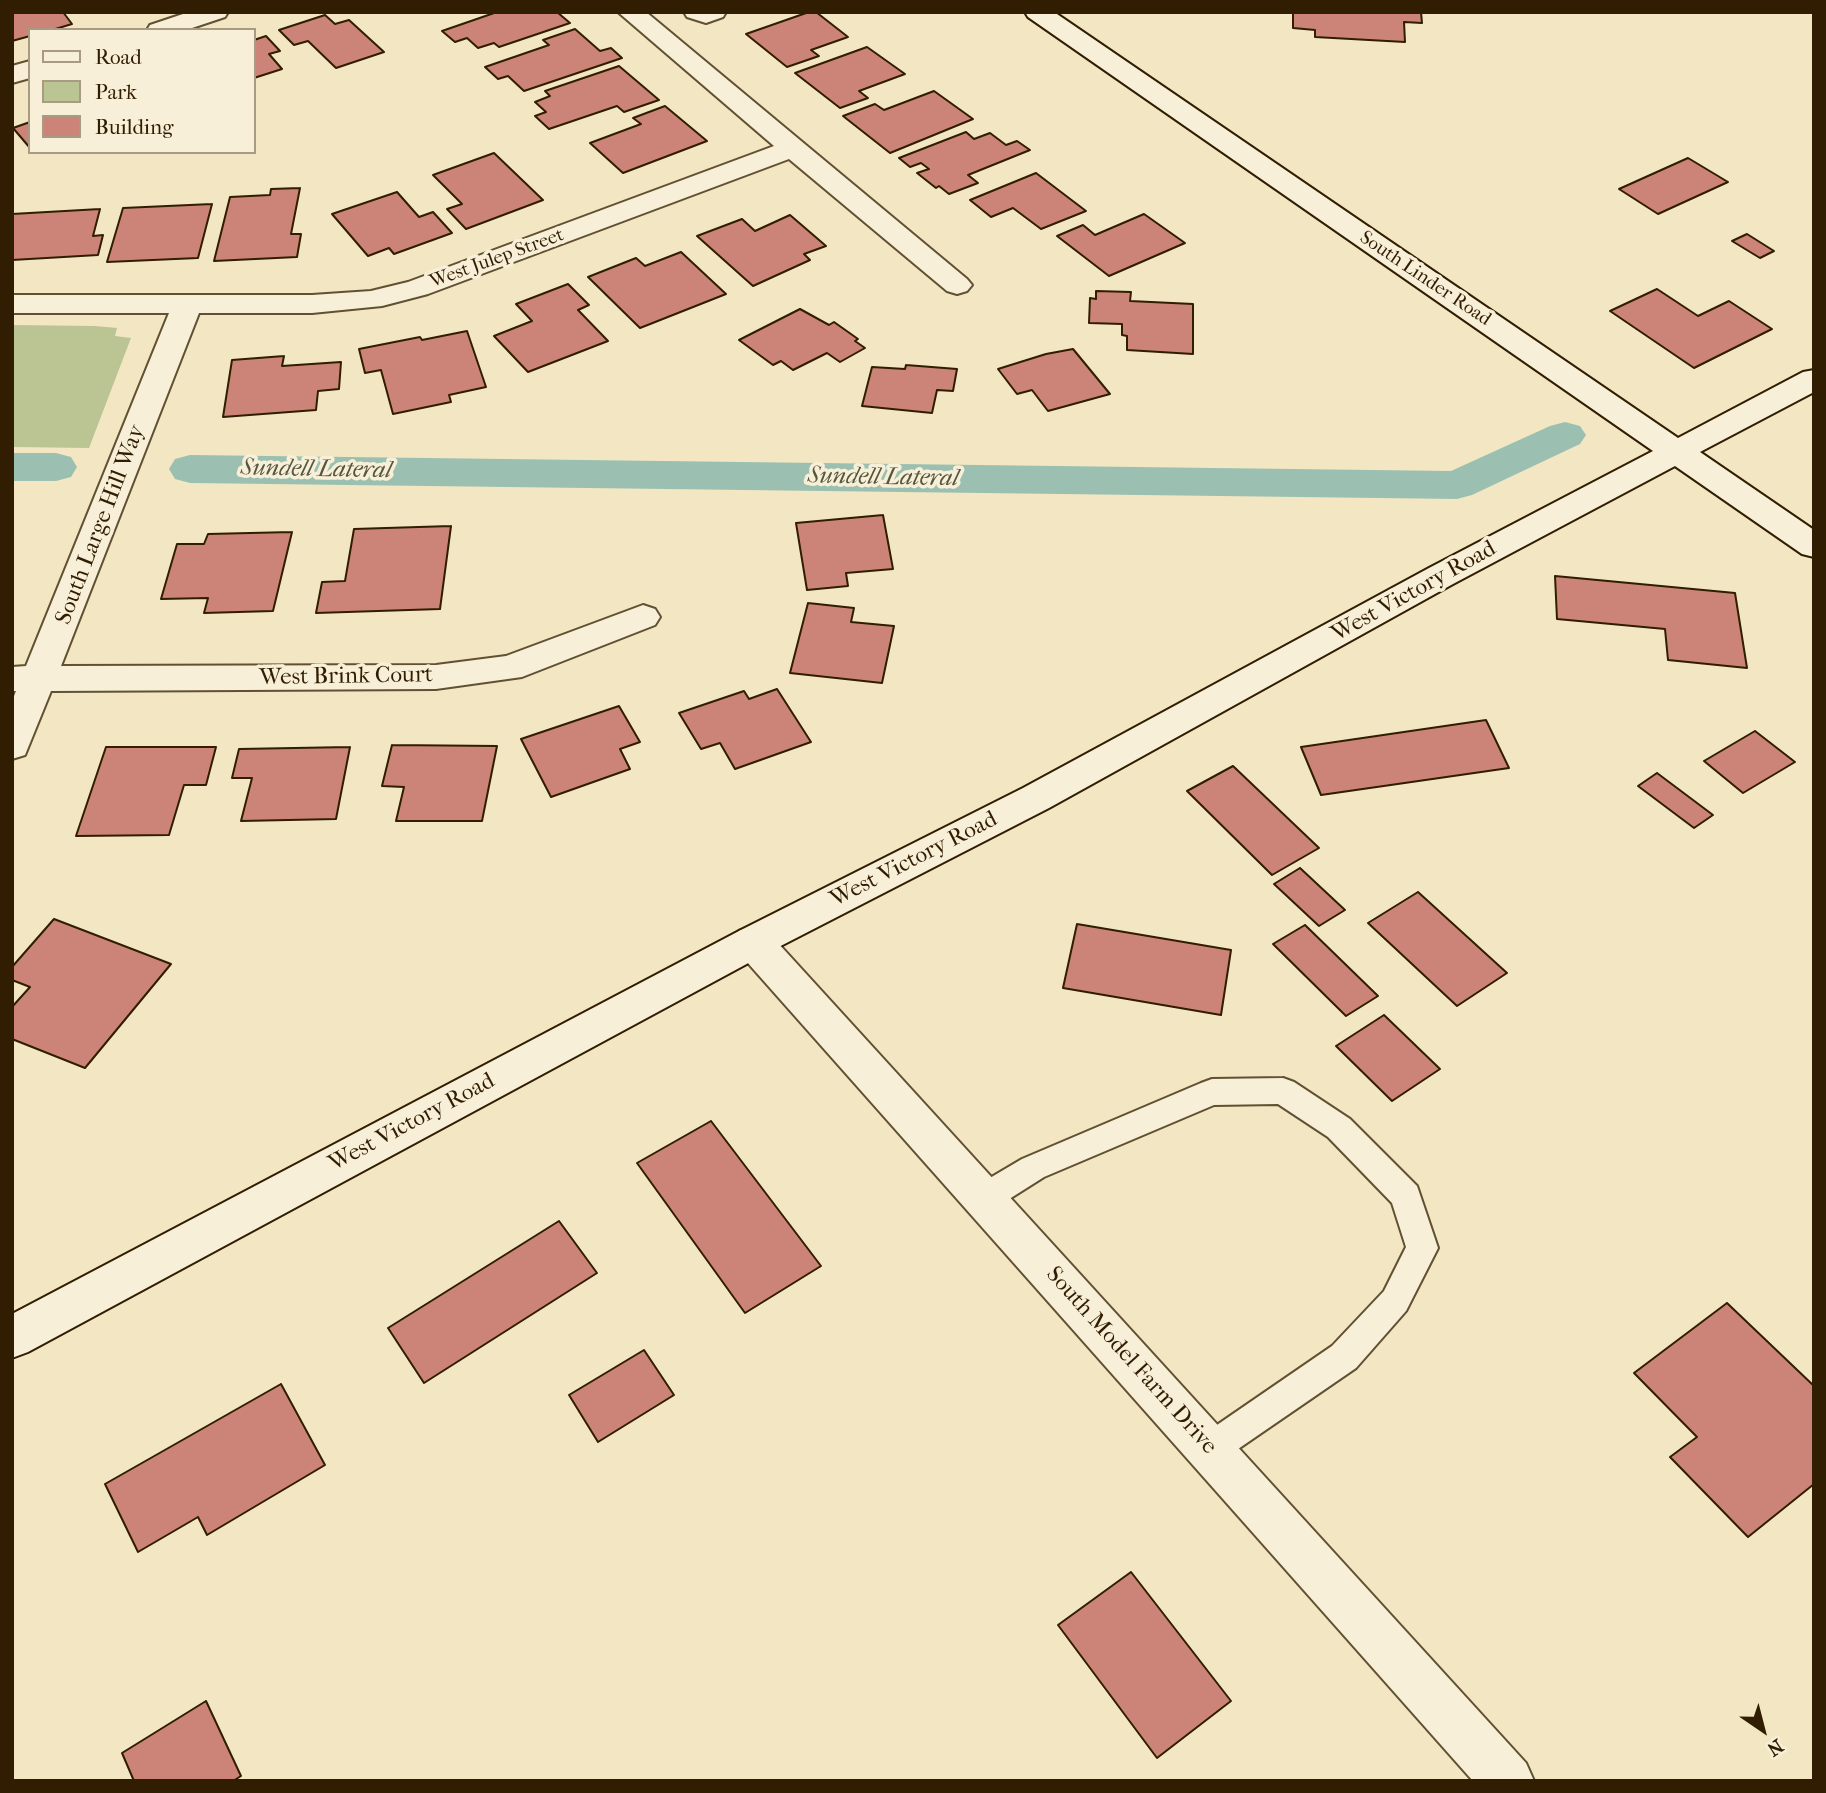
<!DOCTYPE html>
<html>
<head>
<meta charset="utf-8">
<style>
	body { margin:0 }
	#map { position:relative; width:1826px; height:1793px; overflow:hidden; background:#f2e7c2; font-family:"IM FELL French Canon",serif }
	canvas { display:block }
	.frame { position:absolute; inset:0; border:14px solid #311d01; pointer-events:none }
	.legend { position:absolute; left:28px; top:28px; width:228px; height:126px; box-sizing:border-box; background:#f7efd7; border:2px solid #a89b81; margin:0; padding:9px 12px; list-style:none; font-size:21px; color:#311d01 }
	.legend li { display:flex; align-items:center; gap:14px; height:35px }
	.legend b { width:35px; border:2px solid #a89b81 }
	.north { position:absolute; left:1728px; top:1695px; width:70px; height:70px; -webkit-text-stroke:5px #f7efd7; paint-order:stroke; rotate:145deg; font-size:19px; font-weight:700; line-height:28px; text-align:center; color:#311d01 }
	.north::after { content:''; display:block; margin:auto; width:24px; height:32px; background:#311d01; clip-path:polygon(50% 0,100% 100%,50% 72%,0 100%) }
</style>
</head>
<body>
<div id="map">
<canvas width="1826" height="1793"></canvas>
<div class="frame"></div>
<ul class="legend">
<li><b style="height:9px;background:#f7efd7"></b>Road</li>
<li><b style="height:19px;background:#bbc593"></b>Park</li>
<li><b style="height:19px;background:#cc8479"></b>Building</li>
</ul>
<div class="north">N</div>
</div>
<script>
const ctx = document.querySelector('canvas').getContext('2d');
ctx.lineJoin = 'round';
function fillPath(path, color) { ctx.fillStyle = color; ctx.fill(path, 'evenodd'); }
const poly = rows => new Path2D(rows.map(r => 'M' + r).join(''));
function strokePath(path, color, width, dash) { ctx.strokeStyle = color; ctx.lineWidth = width; ctx.lineCap = dash ? 'butt' : 'round'; ctx.setLineDash(dash || []); ctx.stroke(path); }
function drawText(font, color, halo, rows, align = 'center') {
  ctx.font = font + ' "IM FELL French Canon",serif'; ctx.lineWidth = 7; ctx.setLineDash([]); ctx.textBaseline = 'middle'; ctx.strokeStyle = halo; ctx.fillStyle = color; for (const [text, x, y, turn = 0] of rows) {
    ctx.save(); ctx.translate(x, y); ctx.rotate((+turn || 0) * Math.PI / 180); ctx.textAlign = isNaN(turn) ? turn : align; if (halo) ctx.strokeText(text, 0, 0); ctx.fillText(text, 0, 0); ctx.restore();
  }
}
const green = poly([
	[12,325,95,326,117,328,115,336,131,338,89,448,12,447]
]);
const canal = poly([
	[1565,422,1580,426,1586,435,1580,444,1472,495,1457,499,190,483,175,479,169,469,175,459,190,455,1451,471,1550,426,1565,422],
	[12,453,56,453,71,457,77,467,71,477,56,481,12,481,12,453]
]);
const building = poly([
	[12,12,63,12,72,24,52,30,30,30,30,36,12,41,12,12],
	[497,12,557,12,570,23,499,47,494,43,478,48,467,38,455,42,442,31,497,12],
	[809,12,816,12,848,37,811,50,819,56,787,67,746,34,809,12],
	[1293,12,1421,12,1422,23,1404,22,1405,42,1315,37,1315,30,1293,28,1293,12],
	[325,15,335,24,349,20,384,52,336,68,308,41,294,45,279,30,325,15],
	[575,29,600,51,611,48,622,58,524,91,508,76,498,79,485,67,549,45,543,40,575,29],
	[266,36,280,51,269,54,282,69,254,78,254,40,266,36],
	[867,47,905,74,859,91,868,98,840,108,795,73,867,47],
	[619,66,659,100,624,112,617,106,549,129,535,116,546,112,535,102,550,96,545,91,619,66],
	[934,91,973,119,890,153,843,116,875,104,884,110,934,91],
	[665,106,707,141,623,173,590,143,641,124,633,118,665,106],
	[30,122,30,148,13,128,30,122],
	[966,132,974,139,990,133,1006,145,1017,141,1030,150,968,175,978,183,949,194,939,186,936,188,917,173,929,169,921,163,910,167,899,158,966,132],
	[494,153,543,200,466,229,447,209,462,204,433,175,494,153],
	[1688,158,1728,182,1658,214,1619,189,1688,158],
	[1036,173,1086,211,1041,229,1013,208,991,217,970,200,1036,173],
	[300,188,291,234,301,234,297,257,214,261,230,197,270,195,271,189,300,188],
	[397,192,419,217,433,212,452,233,394,254,389,248,368,256,332,214,397,192],
	[212,204,198,258,107,262,123,208,212,204],
	[100,209,93,236,103,235,98,255,12,260,12,214,100,209],
	[1144,214,1185,243,1109,276,1057,236,1083,225,1095,235,1144,214],
	[790,215,826,246,804,254,810,260,753,286,697,236,742,219,755,231,790,215],
	[1747,234,1774,251,1760,258,1732,241,1747,234],
	[681,252,726,294,640,328,588,277,636,258,645,266,681,252],
	[568,284,589,305,578,310,608,341,528,372,494,336,532,321,516,304,568,284],
	[1657,289,1698,316,1729,301,1772,329,1694,368,1610,311,1657,289],
	[1096,291,1131,292,1130,301,1193,304,1193,354,1127,350,1127,336,1122,335,1122,324,1089,323,1090,298,1096,299,1096,291],
	[800,309,829,325,834,322,858,339,855,341,865,348,840,362,827,353,793,370,781,361,773,365,739,340,800,309],
	[467,331,486,387,449,395,451,402,393,414,381,370,365,373,359,349,420,337,422,340,467,331],
	[1073,349,1110,394,1048,411,1032,390,1017,394,998,369,1046,354,1073,349],
	[284,356,282,366,341,362,339,389,318,391,316,410,223,417,232,360,284,356],
	[906,365,957,369,953,391,937,390,932,413,862,406,872,367,905,369,906,365],
	[883,515,893,569,846,573,848,586,807,590,796,523,883,515],
	[451,526,440,609,316,613,322,582,345,581,354,529,451,526],
	[292,532,273,611,204,613,208,598,161,599,177,544,204,544,208,534,292,532],
	[1555,576,1735,593,1747,668,1668,660,1665,629,1557,619,1555,576],
	[808,603,854,608,851,622,894,626,882,683,790,673,808,603],
	[777,689,811,742,735,769,720,743,701,749,679,713,744,691,749,699,777,689],
	[619,706,640,742,620,749,630,769,551,797,521,739,619,706],
	[1486,720,1509,768,1321,795,1301,747,1486,720],
	[1755,731,1795,762,1743,793,1704,761,1755,731],
	[392,745,497,746,482,821,396,821,404,787,382,786,392,745],
	[106,747,216,747,206,785,184,785,169,835,76,836,106,747],
	[350,747,336,819,241,821,252,778,232,778,239,749,350,747],
	[1233,766,1319,848,1272,875,1187,791,1233,766],
	[1657,773,1713,815,1694,828,1638,786,1657,773],
	[1300,868,1345,910,1319,926,1274,884,1300,868],
	[1418,892,1507,973,1457,1006,1368,923,1418,892],
	[54,919,171,964,85,1068,12,1039,12,1007,30,987,12,980,12,967,54,919],
	[1077,924,1231,950,1221,1015,1063,988,1077,924],
	[1305,925,1378,996,1346,1016,1273,944,1305,925],
	[1384,1015,1440,1069,1392,1101,1336,1046,1384,1015],
	[711,1121,821,1266,745,1313,637,1163,711,1121],
	[559,1221,597,1273,424,1383,388,1328,559,1221],
	[1727,1303,1814,1386,1814,1484,1748,1537,1670,1457,1697,1437,1634,1373,1727,1303],
	[644,1350,674,1395,598,1442,569,1395,644,1350],
	[281,1384,325,1465,207,1535,198,1517,138,1552,105,1484,281,1384],
	[1131,1572,1231,1701,1157,1758,1058,1625,1131,1572],
	[206,1701,241,1776,233,1781,134,1781,122,1753,206,1701]
]);
const lane = poly([
	[1283,1078,1294,1082,1350,1119,1417,1186,1438,1248,1406,1311,1356,1368,1222,1460,1210,1465,1198,1460,1193,1449,1198,1438,1332,1346,1384,1291,1406,1247,1392,1203,1328,1137,1278,1104,1214,1105,1044,1177,995,1208,984,1212,973,1208,968,1198,973,1188,1022,1159,1201,1083,1212,1079,1283,1078]
]);
const street = poly([
	[189,12,228,12,225,17,186,30,147,30,150,25,189,12],
	[618,12,646,12,967,279,972,285,967,291,957,294,947,291,789,159,428,294,382,306,312,313,199,313,61,666,436,665,506,656,643,605,655,609,660,617,655,625,522,677,436,689,51,691,25,755,12,759,12,701,16,691,12,691,12,667,26,666,169,313,12,313,12,295,312,295,371,291,408,282,774,146,618,12],
	[684,12,726,12,723,17,706,23,687,17,684,12],
	[30,61,30,78,12,83,12,66,30,61],
	[753,926,767,931,1526,1763,1534,1781,1473,1781,739,953,733,942,739,931,753,926]
]);
const secondary = poly([
	[1025,12,1054,12,1678,438,1803,372,1814,370,1814,392,1700,452,1814,530,1814,557,1802,554,1675,466,1453,584,1049,808,767,953,28,1352,12,1358,12,1314,739,931,1023,788,1429,568,1653,451,1028,17,1025,12]
]);
const farStreetnames = [
	["West Julep Street",497,259,-20],
	["South Linder Road",1425,279,34]
];
const streetNames = [
	["South Large Hill Way",101,525,-69],
	["West Victory Road",1414,592,-29],
	["West Brink Court",346,677,-1],
	["West Victory Road",914,860,-27],
	["West Victory Road",412,1123,-28],
	["South Model Farm Drive",1131,1361,48]
];
const waterNames = [
	["Sundell Lateral",316,470,1],
	["Sundell Lateral",883,478,1]
];
fillPath(green, '#bbc593');
fillPath(canal, '#9bc0b1');
fillPath(building, '#cc8479');
strokePath(building, '#311d01', 2);
strokePath(lane, '#615031', 4);
strokePath(street, '#615031', 4);
strokePath(secondary, '#311d01', 4);
fillPath(lane, '#f7efd7');
fillPath(street, '#f7efd7');
fillPath(secondary, '#f7efd7');
drawText('19px', '#311d01', '#f7efd7', farStreetnames);
drawText('23px', '#311d01', '#f7efd7', streetNames);
drawText('italic 24px', '#56563f', '#f7efd7', waterNames);
</script>
</body>
</html>
